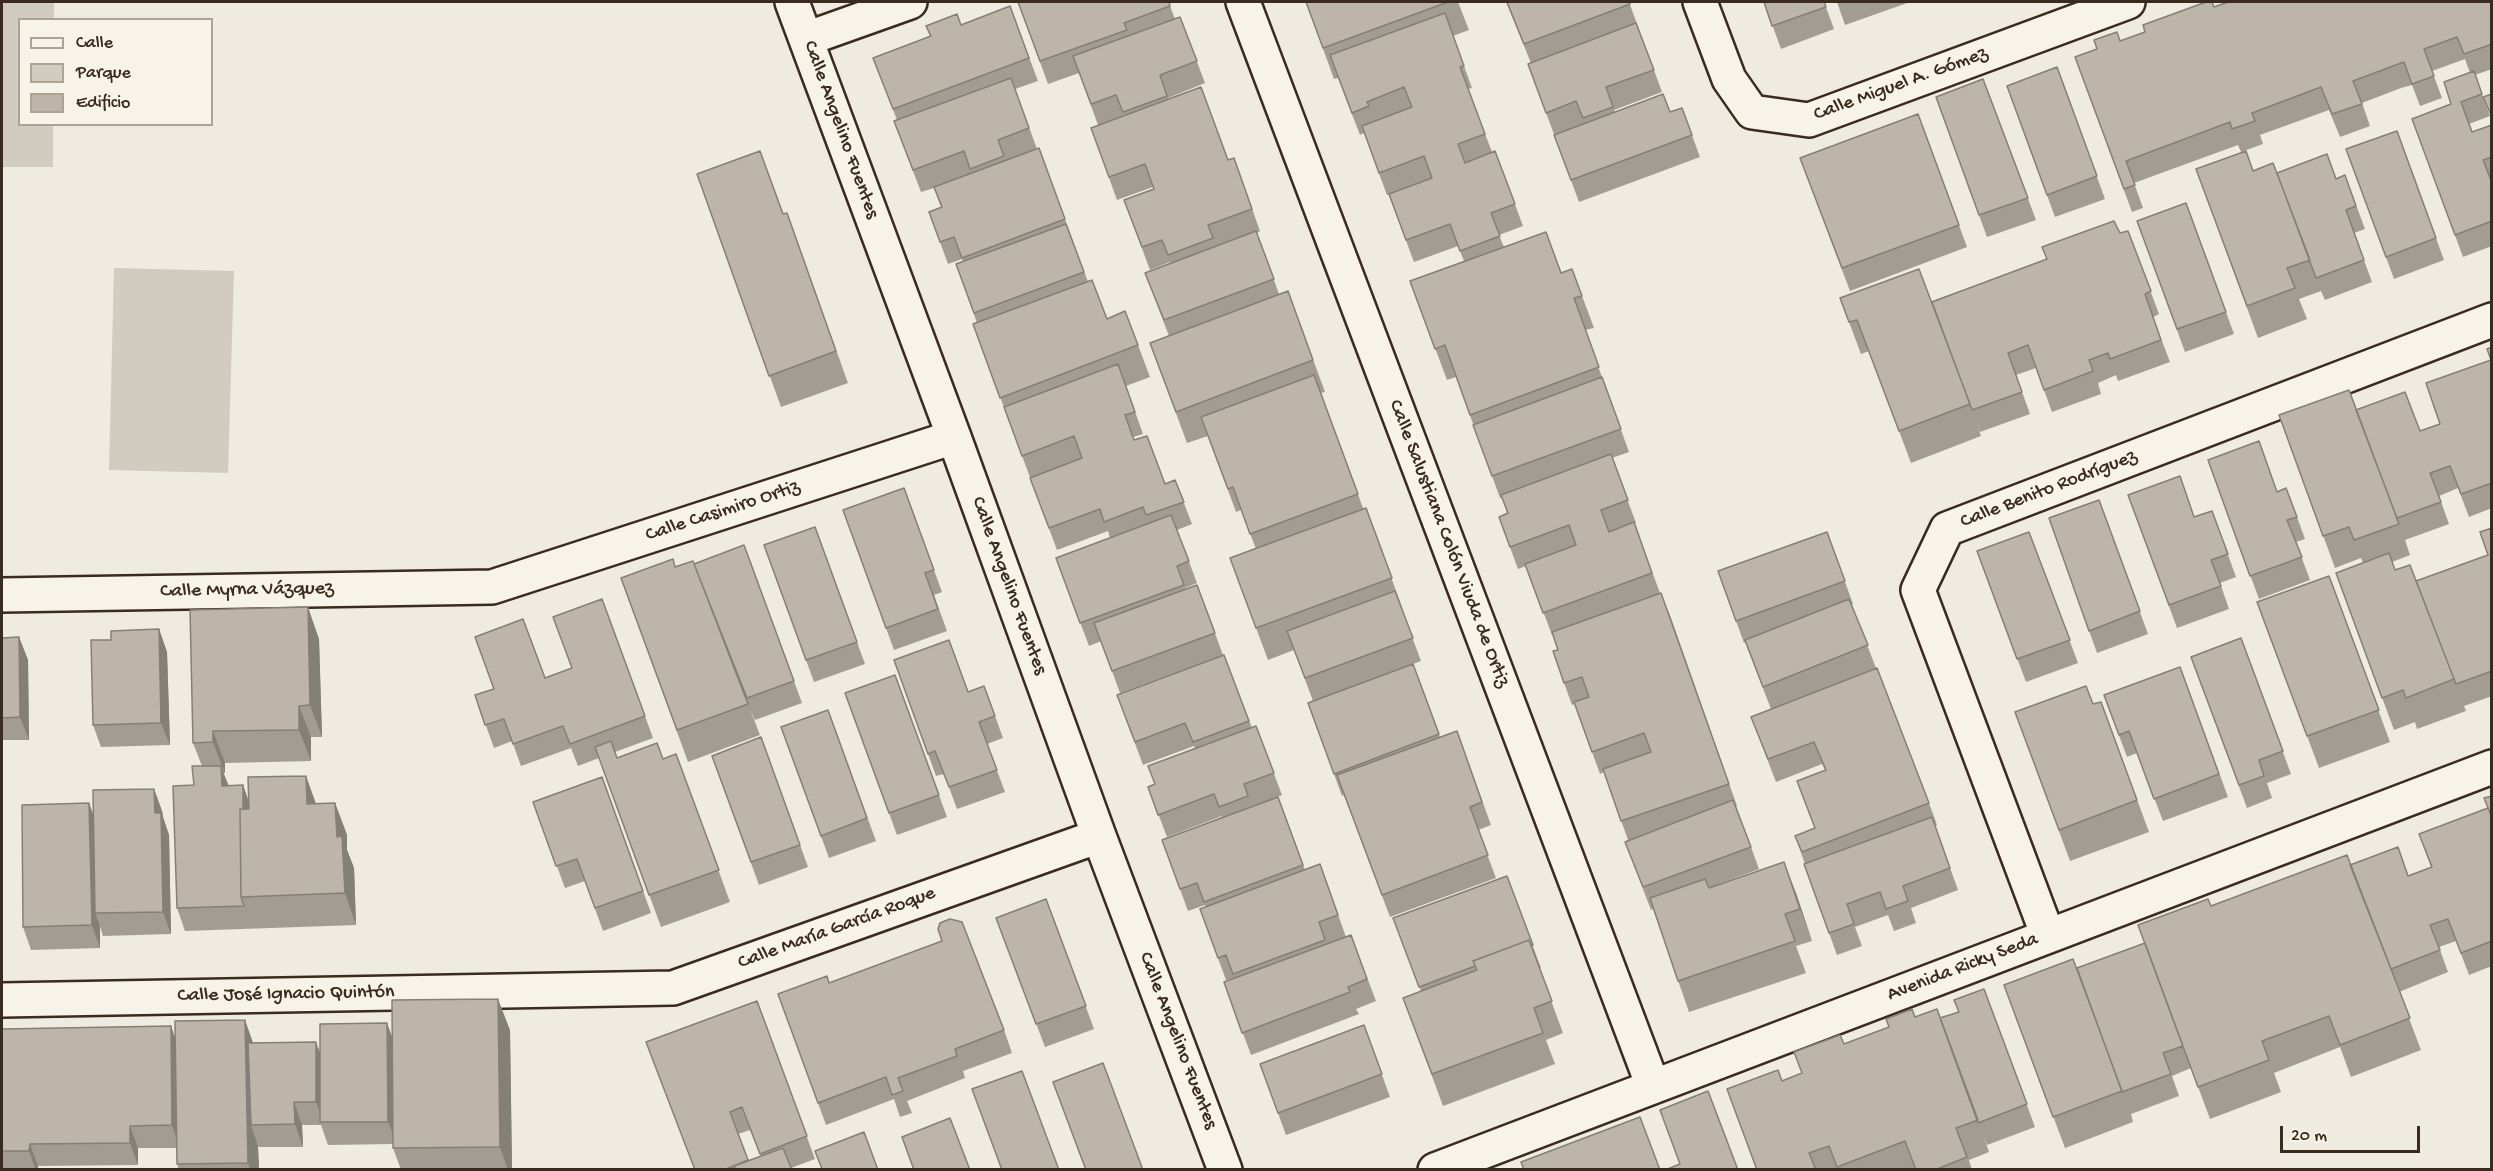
<!DOCTYPE html>
<html>
<head>
<meta charset="utf-8">
<style>
	body { margin:0 }
	#map { position:relative; width:2493px; height:1171px; overflow:hidden; background:#efebe0; font-family:"Gochi Hand",sans-serif }
	canvas { display:block }
	.frame { position:absolute; inset:0; border:3px solid #3b2a1e; pointer-events:none }
	.legend { position:absolute; left:18px; top:18px; width:195px; height:108px; box-sizing:border-box; background:#f7f3e8; border:2px solid #aca397; margin:0; padding:8px 10px; list-style:none; font-size:18px; color:#3b2a1e }
	.legend li { display:flex; align-items:center; gap:12px; height:30px }
	.legend b { width:30px; border:2px solid #aca397 }
	.scale { position:absolute; left:2280px; top:1126px; width:140px; height:27px; box-sizing:border-box; border:3px solid #3b2a1e; border-top:0; padding-left:8px; font-size:18px; line-height:21px; white-space:nowrap; color:#3b2a1e; -webkit-text-stroke:4px #f7f3e8; paint-order:stroke }
</style>
</head>
<body>
<div id="map">
<canvas width="2493" height="1171"></canvas>
<div class="frame"></div>
<ul class="legend">
<li><b style="height:8px;background:#f7f3e8"></b>Calle</li>
<li><b style="height:16px;background:#d1cbc0"></b>Parque</li>
<li><b style="height:16px;background:#bdb5aa"></b>Edificio</li>
</ul>
<div class="scale">20 m</div>
</div>
<script>
const ctx = document.querySelector('canvas').getContext('2d');
ctx.lineJoin = 'round';
function fillPath(path, color) { ctx.fillStyle = color; ctx.fill(path, 'evenodd'); }
const poly = rows => new Path2D(rows.map(r => 'M' + r).join(''));
function strokePath(path, color, width, dash) { ctx.strokeStyle = color; ctx.lineWidth = width; ctx.lineCap = dash ? 'butt' : 'round'; ctx.setLineDash(dash || []); ctx.stroke(path); }
function drawText(font, color, halo, rows, align = 'center') {
  ctx.font = font + ' "Gochi Hand",sans-serif'; ctx.lineWidth = 5; ctx.setLineDash([]); ctx.textBaseline = 'middle'; ctx.strokeStyle = halo; ctx.fillStyle = color; for (const [text, x, y, turn = 0] of rows) {
    ctx.save(); ctx.translate(x, y); ctx.rotate((+turn || 0) * Math.PI / 180); ctx.textAlign = isNaN(turn) ? turn : align; if (halo) ctx.strokeText(text, 0, 0); ctx.fillText(text, 0, 0); ctx.restore();
  }
}
const green = poly([
	[2,2,54,2,54,19,20,20,20,124,53,125,53,167,2,167],
	[114,268,234,271,228,473,109,470]
]);
const street = poly([
	[792,2,954,437,1099,836,1225,1170],
	[1243,2,1653,1086],
	[1700,2,1729,79,1752,112,1809,120,2128,2],
	[806,39,910,2],
	[2,595,492,587,954,437],
	[2048,936,1918,590,1947,529,2492,320],
	[2,1000,673,988,1099,836],
	[1435,1170,2492,767]
]);
const wall = poly([
	[1018,2,1170,6,1175,19,1180,17,1205,83,1168,98,1169,99,1228,160,1234,158,1260,231,1257,233,1279,294,1288,291,1325,392,1321,393,1363,508,1366,508,1403,610,1402,610,1421,661,1313,701,1294,650,1268,660,1230,558,1256,549,1241,510,1236,512,1208,436,1187,443,1150,343,1169,336,1145,273,1171,263,1170,262,1150,270,1124,200,1154,189,1153,187,1117,200,1091,128,1098,125,1079,73,1048,84],
	[1306,2,1458,2,1469,30,1453,36,1472,88,1468,89,1492,152,1495,151,1523,226,1499,235,1504,247,1561,273,1572,269,1594,328,1585,330,1629,452,1612,458,1636,523,1634,523,1660,593,1670,615,1737,806,1736,806,1759,869,1716,885,1796,893,1812,941,1796,946,1806,973,1689,1012,1653,909,1651,910,1625,842,1628,840,1604,772,1600,774,1575,704,1572,705,1564,683,1558,650,1553,635,1552,635,1526,566,1518,569,1507,539,1507,513,1502,498,1500,498,1456,377,1447,380,1410,281,1464,261,1458,246,1414,262,1389,195,1387,195,1364,133,1360,135,1338,78,1334,79],
	[1506,2,1629,2,1662,92,1614,110,1615,112,1670,112,1682,108,1700,157,1579,202,1528,64,1531,63],
	[1764,2,1824,2,1834,29,1781,49],
	[1837,2,1910,2,1845,25],
	[2492,2,2492,69,2475,75,2490,116,2469,124,2472,132,2492,125,2492,246,2463,257,2412,119,2451,104,2470,73,2465,59,2432,71,2442,98,2420,106,2412,85,2401,88,2362,103,2370,126,2340,137,2329,110,2260,135,2263,144,2241,152,2238,145,2134,183,2143,208,2132,212,2075,57,2214,7],
	[1010,6,1038,81,1015,89,1037,149,1039,148,1088,282,1107,319,1138,345,1150,377,1126,386,1143,434,1133,437,1134,440,1165,484,1175,480,1192,524,1177,530,1197,583,1185,588,1186,590,1197,585,1223,655,1120,693,1101,641,1089,646,1056,558,1110,538,1108,531,1057,550,973,324,977,323,956,264,963,262,962,259,948,264,929,212,941,207,934,188,921,192,894,121,897,120,873,58,930,37,926,26,961,25],
	[2057,67,2105,199,2055,217,2007,86],
	[1983,79,2036,220,1987,237,1936,97],
	[1918,114,1967,247,1850,291,1800,158],
	[2397,131,2444,260,2394,279,2346,149],
	[2196,169,2253,171,2336,179,2345,175,2365,229,2354,233,2372,282,2325,300,2321,291,2299,299,2307,319,2258,338],
	[697,174,783,214,787,213,848,383,781,407],
	[2186,203,2234,334,2185,352,2137,221],
	[2128,231,2159,314,2153,317,2170,362,2118,381,2116,375,2098,383,2101,394,2052,412,2036,368,2016,375,2030,414,1980,432,1976,421,1981,436,1911,463,1869,351,1861,354,1840,298,1932,301],
	[2492,347,2492,508,2469,517,2458,488,2439,496,2449,524,2405,540,2410,555,2392,562,2395,570,2416,581,2488,555,2492,528,2492,696,2464,706,2466,711,2417,729,2415,722,2394,730,2336,573,2363,563,2361,558,2335,568,2279,415,2356,410,2420,431,2440,424,2491,360,2487,349],
	[2208,460,2277,492,2297,517,2305,539,2296,542,2310,580,2259,599],
	[904,488,942,592,934,595,947,631,894,650,843,510],
	[2128,495,2194,517,2212,511,2236,577,2220,583,2229,609,2177,628],
	[2099,500,2148,634,2097,653,2049,518],
	[815,527,865,664,814,682,764,545],
	[1827,532,1853,604,1851,604,1876,668,1771,709,1745,642,1744,643,1718,571],
	[2029,532,2078,663,2026,682,1977,551],
	[744,545,802,703,755,720,750,709,760,735,688,762,621,578,694,564],
	[2329,576,2390,742,2319,768,2257,602],
	[602,599,653,738,615,752,617,758,663,759,676,754,730,902,661,927,599,758,578,766,571,748,521,766,512,741,494,748,475,695,545,678,572,668],
	[159,629,167,652,170,745,101,747,93,725,111,640],
	[19,637,28,660,29,740,2,740,2,638],
	[2241,638,2291,774,2267,783,2272,798,2247,808,2191,657],
	[319,639,322,737,311,737,311,761,225,763,224,774,229,786,243,785,249,803,306,776,316,804,335,803,347,835,347,850,354,868,356,925,185,931,177,908,194,785,202,766,193,743],
	[1224,655,1252,728,1256,726,1282,795,1265,802,1278,797,1305,870,1320,864,1346,937,1351,935,1376,1001,1356,1009,1359,1014,1251,1055,1224,982,1234,978,1226,980,1200,909,1206,907,1205,905,1188,911,1162,840,1222,817,1222,816,1167,837,1148,787,1155,784,1195,749,1194,746,1143,765,1117,695],
	[894,660,968,692,995,716,1003,738,987,744,1005,792,957,809,944,774,936,776],
	[1413,664,1440,737,1457,731,1491,825,1478,830,1496,878,1390,917,1344,795,1342,796,1308,703],
	[2180,667,2228,797,2163,821,2137,753,2127,757,2104,695],
	[1877,668,1929,803,1937,825,1935,826,1958,890,1911,908,1916,923,1894,931,1888,915,1855,927,1862,946,1837,955,1804,864,1805,864,1795,836,1815,828,1825,770,1822,764,1776,782,1751,717],
	[895,675,947,817,897,835,845,693],
	[2101,702,2149,832,2070,861,2015,712,2093,704],
	[828,710,876,841,829,858,781,727],
	[761,737,808,867,759,885,712,756],
	[602,777,651,913,603,931,585,881,565,888,533,802],
	[154,789,162,811,163,817,169,835,171,934,103,936,100,926,100,948,31,950,23,927,89,803,93,814],
	[2492,796,2492,966,2469,975,2456,941,2439,947,2448,972,2399,992,2421,1050,2351,1077,2340,1047,2274,1073,2281,1092,2210,1119,2191,1068,2172,1076,2179,1096,2131,1114,2133,1122,2065,1148,2004,985,2077,968,2145,943,2211,906,2350,865,2408,876,2431,867,2419,834,2488,808],
	[1507,876,1541,968,1539,968,1563,1033,1546,1040,1555,1064,1443,1106,1403,998,1421,991,1393,918],
	[1046,899,1094,1029,1045,1047,996,918],
	[938,929,1004,1030,1012,1053,963,1071,965,1078,907,1101,912,1113,900,1117,894,1099,826,1125,778,994,829,983,942,941],
	[1984,989,2035,1127,1987,1145,1983,1135,1989,1152,1969,1160,1972,1170,1757,1170,1782,1081,1802,1073,1844,1044,1915,1017,1940,1018,1959,1012],
	[757,1001,815,1159,791,1168,792,1170,694,1170],
	[750,1130,761,1156,748,1161,738,1134],
	[245,1020,253,1043,320,1053,392,1037,510,1030,512,1170,401,1170,393,1148,393,1144,328,1145,321,1125,302,1125,303,1147,259,1147,258,1146,259,1170,179,1170,177,1164,177,1148,138,1148,138,1165,38,1166,38,1170,2,1170,2,1029,171,1026,175,1039],
	[1364,1025,1390,1097,1286,1135,1260,1064]
]);
const shadedWall = poly([
	[308,607,319,639,322,737,310,705],
	[159,629,167,652,170,745,161,723],
	[19,637,28,660,29,740,20,717],
	[299,706,311,737,311,761,299,730],
	[213,731,225,763,225,774,213,742],
	[221,766,229,788,222,786],
	[306,776,317,807,307,804],
	[243,785,251,808,244,897],
	[154,789,162,811,163,817,169,835,171,934,163,912,155,813],
	[89,803,97,825,95,913,100,926,100,948,92,925],
	[335,803,347,835,347,850,354,868,356,925,345,893,337,837],
	[1784,862,1796,893,1812,941,1800,909],
	[498,999,510,1030,512,1170,508,1170,500,1147],
	[245,1020,256,1052,251,1125,258,1146,259,1170,250,1170,248,1163],
	[387,1023,395,1045,397,1144,388,1122],
	[171,1026,179,1049,180,1148,172,1125],
	[316,1042,324,1064,324,1122,316,1102],
	[294,1102,302,1125,303,1147,295,1124],
	[130,1126,138,1148,138,1165,130,1143],
	[30,1144,38,1166,38,1170,36,1170,29,1151]
]);
const building = poly([
	[1018,2,1169,2,1170,6,1124,23,1127,30,1040,61,1018,2],
	[1306,2,1448,2,1323,48,1306,2],
	[1507,2,1629,2,1630,4,1524,44,1507,2],
	[1764,2,1824,2,1826,7,1772,26,1764,2],
	[2206,2,2212,2,2214,7,2228,2,2492,2,2492,44,2464,54,2457,37,2424,49,2434,76,2412,84,2404,62,2393,66,2353,81,2362,104,2332,114,2321,87,2252,113,2255,121,2232,129,2230,122,2126,161,2135,185,2124,189,2075,57,2097,49,2094,40,2117,32,2120,41,2145,32,2143,25,2206,2],
	[1010,6,1029,58,893,109,873,58,931,36,926,26,957,14,961,25,1010,6],
	[1445,13,1464,66,1460,67,1485,134,1458,144,1465,163,1495,151,1515,204,1491,213,1500,236,1460,251,1450,224,1406,240,1389,194,1432,178,1424,156,1379,173,1362,126,1412,107,1404,87,1367,102,1369,106,1352,113,1330,55,1445,13],
	[1180,17,1197,61,1160,75,1167,96,1123,112,1116,95,1091,104,1073,56,1180,17],
	[1636,23,1654,70,1606,87,1613,107,1583,118,1576,101,1546,113,1528,64,1636,23],
	[2057,67,2097,176,2047,195,2007,86,2057,67],
	[2474,71,2482,94,2461,102,2472,132,2492,125,2492,157,2483,160,2492,183,2492,221,2455,235,2412,119,2451,104,2444,82,2474,71],
	[1011,78,1029,128,998,140,1004,156,970,169,964,151,913,170,894,121,1011,78],
	[1983,79,2028,198,1979,215,1936,97,1983,79],
	[1201,87,1228,160,1234,158,1252,209,1208,225,1213,238,1168,255,1162,240,1142,247,1124,200,1154,189,1145,164,1109,177,1091,128,1201,87],
	[1663,94,1670,112,1682,108,1692,135,1571,180,1554,135,1663,94],
	[2492,94,2492,117,2483,97,2492,94],
	[1918,114,1959,225,1842,268,1800,158,1918,114],
	[2397,131,2436,238,2386,257,2346,149,2397,131],
	[1039,148,1065,219,962,258,954,237,940,242,929,212,942,207,934,187,1039,148],
	[760,151,783,214,787,213,836,351,769,376,697,174,760,151],
	[2246,151,2253,171,2273,163,2310,260,2287,268,2295,288,2247,306,2196,169,2246,151],
	[2327,154,2336,179,2345,175,2356,206,2346,210,2364,260,2316,278,2277,173,2327,154],
	[2186,203,2226,312,2177,329,2137,221,2186,203],
	[2114,221,2120,233,2128,231,2151,291,2145,294,2161,340,2110,359,2108,353,2089,360,2093,371,2044,390,2028,345,2008,353,2022,392,1972,410,1932,302,2047,259,2042,247,2114,221],
	[1066,224,1084,272,974,313,956,264,1066,224],
	[1256,231,1274,279,1164,320,1145,273,1256,231],
	[1546,232,1561,273,1572,269,1582,296,1574,298,1599,367,1470,415,1445,345,1435,349,1410,281,1546,232],
	[1919,269,1970,404,1899,431,1857,320,1849,322,1840,298,1919,269],
	[1092,280,1107,319,1125,311,1138,345,1000,398,973,324,1092,280],
	[1288,291,1313,360,1176,412,1150,343,1288,291],
	[2492,347,2492,483,2461,494,2450,466,2430,473,2441,502,2397,518,2356,410,2405,392,2420,431,2440,424,2426,383,2491,360,2487,349,2492,347],
	[1118,364,1135,412,1125,415,1134,440,1147,436,1165,484,1175,480,1184,502,1146,515,1143,507,1104,522,1100,509,1049,528,1030,478,1082,458,1074,436,1022,456,1004,407,1118,364],
	[1314,375,1358,494,1250,534,1233,487,1228,489,1201,417,1314,375],
	[1602,377,1621,429,1492,476,1473,425,1602,377],
	[2349,390,2399,524,2354,540,2349,527,2323,536,2279,415,2349,390],
	[2259,441,2277,492,2286,488,2297,517,2287,520,2302,557,2250,576,2208,460,2259,441],
	[1611,454,1628,500,1601,510,1609,532,1634,522,1652,573,1543,613,1525,564,1576,545,1569,525,1510,547,1499,517,1508,513,1501,495,1611,454],
	[2180,476,2194,517,2212,511,2228,554,2211,560,2221,586,2169,605,2128,495,2180,476],
	[904,488,934,570,925,573,938,609,886,628,843,510,904,488],
	[2099,500,2140,611,2089,631,2049,518,2099,500],
	[1366,508,1392,578,1256,628,1230,558,1366,508],
	[1171,515,1189,561,1177,566,1184,585,1080,623,1056,558,1171,515],
	[815,527,857,642,806,660,764,545,815,527],
	[2492,528,2492,671,2456,684,2416,581,2488,555,2480,532,2492,528],
	[1827,532,1845,581,1736,621,1718,571,1827,532],
	[2029,532,2070,640,2017,659,1977,551,2029,532],
	[744,545,794,681,747,698,694,564,744,545],
	[2389,553,2395,570,2410,565,2454,679,2406,698,2403,690,2382,698,2336,573,2389,553],
	[673,559,675,567,693,561,748,704,677,730,621,578,673,559],
	[2329,576,2379,710,2307,736,2257,602,2329,576],
	[1197,585,1215,633,1112,671,1094,623,1197,585],
	[1395,591,1413,638,1305,678,1287,631,1395,591],
	[1661,593,1729,784,1621,821,1603,769,1651,752,1644,733,1592,752,1574,702,1589,697,1582,677,1564,683,1553,651,1558,650,1552,632,1661,593],
	[602,599,645,716,570,744,563,726,513,744,504,719,485,725,475,695,494,689,475,637,523,619,545,678,572,668,553,617,602,599],
	[1849,599,1868,645,1763,687,1745,640,1849,599],
	[308,607,310,705,299,706,299,730,213,731,213,742,193,743,190,610,308,607],
	[159,629,161,723,93,725,91,640,111,640,111,631,159,629],
	[19,637,20,717,2,718,2,638,19,637],
	[2241,638,2283,751,2259,760,2264,776,2239,785,2191,657,2241,638],
	[949,640,968,692,984,686,995,716,979,722,997,770,949,787,935,751,928,754,894,660,949,640],
	[1224,655,1249,721,1193,742,1185,723,1135,742,1117,695,1224,655],
	[1413,664,1439,734,1334,774,1308,703,1413,664],
	[2180,667,2219,774,2154,799,2129,731,2119,735,2104,695,2180,667],
	[1877,668,1929,803,1802,852,1795,836,1815,828,1797,781,1826,770,1814,742,1768,759,1751,717,1877,668],
	[895,675,939,795,889,813,845,693,895,675],
	[2086,686,2093,704,2101,702,2137,800,2059,830,2015,712,2086,686],
	[828,710,867,818,821,836,781,727,828,710],
	[1256,726,1274,773,1244,784,1248,796,1219,807,1214,794,1158,815,1148,787,1155,784,1148,766,1256,726],
	[1457,731,1482,802,1470,807,1488,855,1382,895,1337,775,1457,731],
	[761,737,800,845,751,862,712,756,761,737],
	[611,741,617,758,657,743,663,759,676,754,719,870,649,895,595,747,611,741],
	[192,766,221,766,222,786,243,785,243,809,240,809,241,897,244,906,177,908,173,786,194,785,192,766],
	[306,776,307,804,335,803,337,837,342,836,345,893,241,897,240,809,249,809,248,777,306,776],
	[602,777,643,891,595,908,577,859,556,866,533,802,602,777],
	[154,789,155,813,161,813,163,912,95,913,93,790,154,789],
	[2492,796,2492,818,2484,798,2492,796],
	[1278,797,1303,865,1204,902,1197,883,1180,889,1162,840,1278,797],
	[1733,800,1751,847,1643,887,1625,842,1733,800],
	[89,803,92,925,23,927,22,805,89,803],
	[2488,808,2492,818,2492,941,2461,953,2448,919,2430,925,2440,950,2391,969,2350,865,2398,847,2408,876,2432,867,2419,834,2488,808],
	[1932,817,1950,868,1903,886,1908,901,1886,909,1880,892,1847,904,1854,924,1829,933,1804,864,1932,817],
	[2347,855,2410,1018,2340,1045,2329,1016,2262,1041,2269,1060,2198,1087,2138,925,2208,899,2211,906,2347,855],
	[1784,862,1800,909,1785,914,1795,941,1678,981,1650,898,1705,879,1709,888,1784,862],
	[1320,864,1338,915,1319,922,1325,940,1233,974,1226,955,1218,958,1200,909,1320,864],
	[1507,876,1533,945,1531,946,1529,940,1473,961,1475,966,1419,987,1393,918,1507,876],
	[1046,899,1086,1006,1036,1024,996,918,1046,899],
	[950,919,962,922,1004,1030,955,1049,957,1056,898,1078,903,1091,892,1095,886,1077,818,1103,778,994,827,976,829,983,942,941,938,929,940,923,950,919],
	[1351,935,1367,979,1348,987,1350,992,1242,1033,1224,982,1351,935],
	[1529,940,1552,1001,1534,1008,1543,1033,1432,1074,1403,998,1477,970,1473,961,1529,940],
	[2145,943,2183,1046,2163,1053,2171,1074,2122,1092,2077,968,2145,943],
	[2073,959,2122,1091,2053,1117,2004,985,2073,959],
	[1984,989,2027,1104,1978,1123,1940,1018,1959,1012,1954,1000,1984,989],
	[498,999,500,1147,393,1148,392,1000,498,999],
	[757,1001,807,1136,760,1154,742,1107,730,1112,748,1160,724,1170,695,1170,646,1042,757,1001],
	[1912,1009,1915,1017,1937,1009,1978,1120,1956,1128,1967,1157,1937,1169,1938,1170,1916,1170,1905,1141,1837,1167,1829,1146,1809,1153,1816,1170,1757,1170,1727,1089,1778,1070,1782,1081,1802,1073,1794,1052,1840,1035,1844,1044,1889,1027,1886,1019,1912,1009],
	[245,1020,248,1163,177,1164,175,1021,245,1020],
	[387,1023,388,1122,320,1122,320,1024,387,1023],
	[1364,1025,1382,1074,1278,1113,1260,1064,1364,1025],
	[171,1026,172,1125,130,1126,130,1143,30,1144,29,1151,2,1151,2,1029,171,1026],
	[316,1042,316,1102,294,1102,295,1124,251,1125,248,1043,316,1042],
	[1103,1063,1143,1170,1086,1170,1053,1082,1103,1063],
	[1022,1071,1059,1170,1002,1170,972,1089,1022,1071],
	[1708,1091,1738,1170,1665,1170,1680,1164,1660,1110,1708,1091],
	[1640,1117,1660,1170,1524,1170,1521,1162,1640,1117],
	[950,1118,970,1170,914,1170,902,1137,950,1118],
	[864,1132,878,1170,821,1170,822,1169,815,1151,864,1132],
	[783,1148,792,1170,736,1170,734,1166,783,1148]
]);
const streetNames = [
	["Calle Miguel A. Gómez",1901,85,-20],
	["Calle Angelino Fuentes",840,130,70],
	["Calle Benito Rodríguez",2049,490,-21],
	["Calle Casimiro Ortiz",723,512,-18],
	["Calle Salustiana Colón Viuda de Ortiz",1448,544,69],
	["Calle Angelino Fuentes",1008,586,70],
	["Calle Myrna Vázquez",247,591,-1],
	["Calle María García Roque",837,929,-20],
	["Avenida Ricky Seda",1963,968,-21],
	["Calle José Ignacio Quintón",286,995,-1],
	["Calle Angelino Fuentes",1177,1041,69]
];
fillPath(green, '#d1cbc0');
strokePath(street, '#3b2a1e', 38);
strokePath(street, '#f7f3e8', 33);
fillPath(wall, '#a39c92');
fillPath(shadedWall, '#847f77');
fillPath(building, '#bdb5aa');
strokePath(building, '#847f77', 1.5);
drawText('20px', '#3b2a1e', '#f7f3e8', streetNames);
</script>
</body>
</html>
